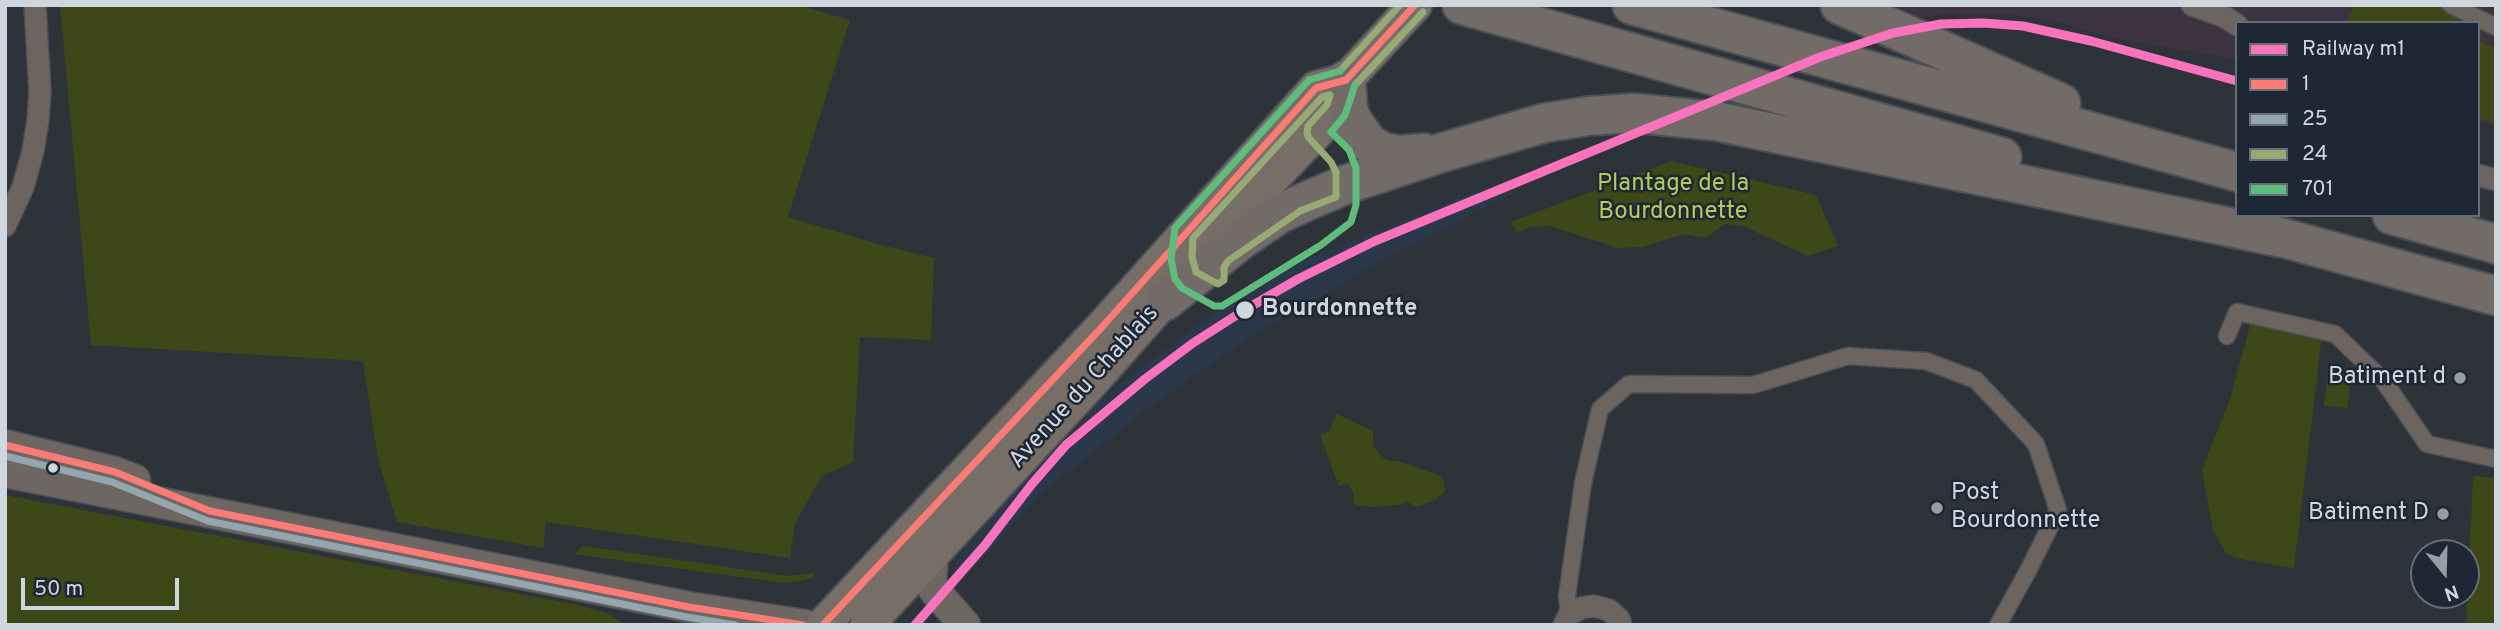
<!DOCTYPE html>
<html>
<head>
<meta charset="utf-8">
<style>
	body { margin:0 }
	#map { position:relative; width:2501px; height:630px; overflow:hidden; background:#2d3339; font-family:Overpass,sans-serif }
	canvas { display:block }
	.frame { position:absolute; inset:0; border:7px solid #d0d6de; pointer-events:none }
	.legend { position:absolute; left:2235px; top:21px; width:245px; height:196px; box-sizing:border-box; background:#1e2834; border:2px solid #656e78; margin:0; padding:9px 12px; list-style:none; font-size:21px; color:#d0d6de }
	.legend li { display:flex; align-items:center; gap:14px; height:35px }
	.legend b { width:35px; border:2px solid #656e78 }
	.north { position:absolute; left:2410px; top:539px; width:70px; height:70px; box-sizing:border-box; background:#1e2834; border:2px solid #656e78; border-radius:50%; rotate:161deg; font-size:19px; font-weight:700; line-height:28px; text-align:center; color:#d0d6de }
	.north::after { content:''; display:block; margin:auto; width:24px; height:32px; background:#979da4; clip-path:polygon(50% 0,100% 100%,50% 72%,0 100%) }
	.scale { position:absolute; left:21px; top:578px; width:158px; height:32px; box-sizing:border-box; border:4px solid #d0d6de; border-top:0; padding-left:9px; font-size:21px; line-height:24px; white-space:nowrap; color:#d0d6de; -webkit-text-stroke:5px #1e2834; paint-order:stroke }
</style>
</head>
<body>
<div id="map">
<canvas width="2501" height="630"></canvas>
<div class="frame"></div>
<ul class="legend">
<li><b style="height:9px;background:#fc73bd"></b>Railway m1</li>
<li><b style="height:9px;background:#fb7c76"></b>1</li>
<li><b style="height:9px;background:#94a6ae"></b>25</li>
<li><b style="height:9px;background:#97aa76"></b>24</li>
<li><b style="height:9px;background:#5ebc7c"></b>701</li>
</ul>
<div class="north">N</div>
<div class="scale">50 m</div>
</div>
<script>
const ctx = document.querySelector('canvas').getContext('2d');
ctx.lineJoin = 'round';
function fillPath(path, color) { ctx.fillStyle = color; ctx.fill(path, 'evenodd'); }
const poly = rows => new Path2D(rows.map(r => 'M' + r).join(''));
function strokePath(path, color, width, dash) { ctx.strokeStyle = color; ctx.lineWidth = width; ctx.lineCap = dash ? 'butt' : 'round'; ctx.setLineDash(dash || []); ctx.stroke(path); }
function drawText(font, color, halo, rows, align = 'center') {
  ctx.font = font + ' Overpass,sans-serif'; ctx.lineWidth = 5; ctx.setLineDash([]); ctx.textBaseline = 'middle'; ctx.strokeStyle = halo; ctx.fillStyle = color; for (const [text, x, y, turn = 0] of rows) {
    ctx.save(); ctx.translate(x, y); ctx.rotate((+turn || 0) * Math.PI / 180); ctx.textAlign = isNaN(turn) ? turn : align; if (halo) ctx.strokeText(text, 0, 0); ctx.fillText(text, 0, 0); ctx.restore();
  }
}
const built = poly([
	[1510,178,1516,192,1373,265,1339,287,1257,332,1151,406,1041,494,923,625,907,625,951,575,963,549,1042,460,1087,417,1086,412,1127,378,1221,308,1301,261]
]);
const education = poly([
	[1895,5,2496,5,2496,126,2478,121,2478,23,2237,23,2237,59,2123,40,2057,22,2016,15,1946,14,1920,18]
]);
const green = poly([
	[60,5,798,5,850,20,788,217,874,243,934,258,931,340,860,337,853,462,822,476,795,523,790,558,546,522,543,548,397,522,378,459,363,361,91,345],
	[2354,5,2437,5,2475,23,2346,23],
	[2478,24,2484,27,2479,41,2496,48,2496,123,2478,118],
	[1671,161,1816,195,1838,246,1808,256,1743,226,1725,224,1706,238,1685,234,1641,247,1618,248,1550,226,1532,227,1516,232,1511,222],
	[2253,314,2323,327,2294,568,2235,558,2225,552,2213,530,2202,470,2230,399],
	[2329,366,2352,369,2347,408,2324,406],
	[1337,414,1373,431,1373,446,1382,457,1389,461,1398,461,1441,476,1444,480,1445,491,1435,500,1416,507,1408,502,1401,505,1370,507,1353,504,1354,495,1349,483,1339,486,1320,435,1329,431],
	[2473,476,2496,478,2496,625,2466,625],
	[5,495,573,604,607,613,625,625,5,625],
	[584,546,788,576,813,573,814,578,793,582,776,582,574,554]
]);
const pedestrian = poly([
	[2451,5,2496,27],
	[2227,336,2237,312,2335,334,2383,380,2427,444,2496,459],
	[1569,615,1567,596,1583,483,1600,409,1629,384,1753,385,1848,356,1926,361,1976,380,2036,444,2058,510,2029,569,1998,625]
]);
const minor = poly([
	[2192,5,2225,17,2237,25],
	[2478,175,2496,180],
	[5,226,23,187,33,151,38,120,40,92,35,5],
	[1564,625,1569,615,1581,608,1594,606,1609,610,1619,619,1621,625]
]);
const secondary = poly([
	[5,445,115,472,135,480],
	[5,472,689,607,805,625],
	[933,554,931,583,934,590,965,625]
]);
const primary = poly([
	[823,625,1102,327,1316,88,1346,80],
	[867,625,1091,383,1267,184,1317,132,1336,110,1346,80,1415,5]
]);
const motorway = poly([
	[1462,5,2002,157],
	[1632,5,2237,172],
	[1840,5,2061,103],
	[1346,80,1348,109,1352,120,1368,143,1383,152,1398,155,1424,153],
	[2392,215,2496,244],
	[2258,231,2496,296],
	[1165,301,1242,239,1279,214,1307,201,1347,184,1444,152,1544,123,1588,116,1634,113,1715,121,2282,238]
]);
const bus1 = poly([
	[5,445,115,472,210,511,689,607,803,625],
	[823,625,1102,327,1316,88,1346,80,1415,5]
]);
const bus2 = poly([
	[5,456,112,482,208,521,687,617,735,625]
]);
const bus3 = poly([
	[1340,71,1400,5],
	[1355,85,1423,12],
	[1330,95,1327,105,1308,126,1307,133,1309,138,1331,162,1336,172,1336,197,1300,211,1228,261,1224,267,1224,280,1218,284,1196,272,1192,257,1193,238,1322,97,1330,95]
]);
const bus4 = poly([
	[1340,71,1309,80,1175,228,1171,259,1175,279,1182,288,1214,306,1222,306,1321,245,1351,222,1356,205,1356,168,1349,150,1331,132,1345,115,1355,85]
]);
const rail1 = poly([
	[915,625,985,545,1032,484,1066,445,1145,379,1193,343,1243,311,1298,279,1375,241,1820,57,1893,33,1941,24,1983,23,2023,26,2091,41,2237,81]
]);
const markers = [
	[1245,310,10,"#d0d6de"],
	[2460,378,7,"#979da4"],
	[53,468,6,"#d0d6de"],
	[1937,508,7,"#979da4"],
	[2443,514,7,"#979da4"]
];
const parkNames = [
	["Plantage de la",1673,185],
	["Bourdonnette",1673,213]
];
const stopNames = [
	["Bourdonnette",1262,310]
];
const poiNames = [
	["Batiment d",2446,378],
	["Post",1951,494,"left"],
	["Bourdonnette",1951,522,"left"],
	["Batiment D",2429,514]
];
const streetNames = [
	["Avenue du Chablais",1085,388,-48]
];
fillPath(built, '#2b3849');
fillPath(education, '#3d3341');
fillPath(green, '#3d4717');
strokePath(pedestrian, '#4b5056', 19);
strokePath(minor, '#4b5056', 24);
strokePath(secondary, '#4b5056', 33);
strokePath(primary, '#4b5056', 37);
strokePath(motorway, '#4b5056', 42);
strokePath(pedestrian, '#6d645f', 16);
strokePath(minor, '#6d645f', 21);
strokePath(secondary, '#6e6662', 30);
strokePath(primary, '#786e68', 33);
strokePath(motorway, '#736b68', 38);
strokePath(bus1, '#fb7c76', 7);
strokePath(bus2, '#94a6ae', 7);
strokePath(bus3, '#97aa76', 7);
strokePath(bus4, '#5ebc7c', 7);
strokePath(rail1, '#fc73bd', 9);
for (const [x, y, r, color] of markers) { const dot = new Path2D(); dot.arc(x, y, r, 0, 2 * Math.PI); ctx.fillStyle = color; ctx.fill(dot); strokePath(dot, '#1e2834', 2.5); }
drawText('24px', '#b5cc59', '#1e2834', parkNames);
drawText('bold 24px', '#d0d6de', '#1e2834', stopNames, 'left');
drawText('24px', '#d0d6de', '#1e2834', poiNames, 'right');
drawText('24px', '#d0d6de', '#1e2834', streetNames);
</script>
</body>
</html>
